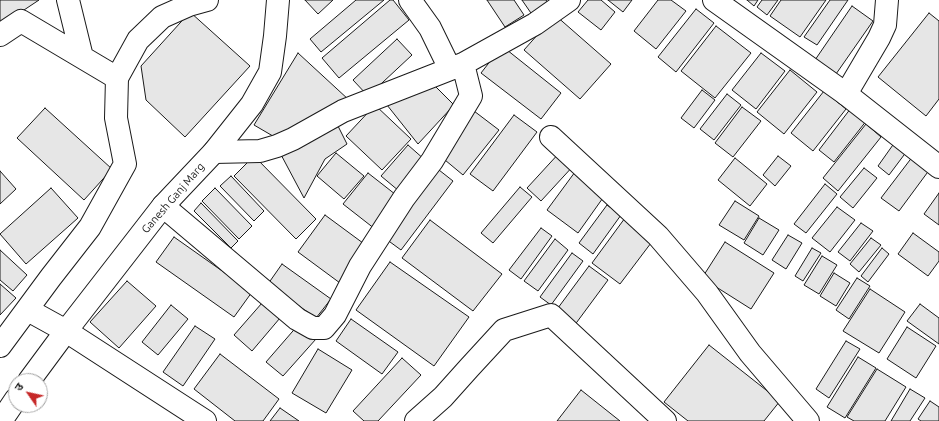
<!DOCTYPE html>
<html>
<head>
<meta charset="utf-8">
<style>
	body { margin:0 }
	#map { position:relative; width:939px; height:421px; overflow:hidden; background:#fff; font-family:Ubuntu,"Noto Sans Devanagari",sans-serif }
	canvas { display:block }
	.north { position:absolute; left:8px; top:373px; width:40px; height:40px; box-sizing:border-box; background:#fff; border:1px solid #a3a3a3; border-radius:50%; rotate:304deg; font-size:11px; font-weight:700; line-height:16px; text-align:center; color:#1a1a1a }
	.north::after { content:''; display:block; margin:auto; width:14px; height:18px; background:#c62828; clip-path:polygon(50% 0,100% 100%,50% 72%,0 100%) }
</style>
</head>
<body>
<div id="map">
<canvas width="939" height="421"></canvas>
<div class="north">उ</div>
</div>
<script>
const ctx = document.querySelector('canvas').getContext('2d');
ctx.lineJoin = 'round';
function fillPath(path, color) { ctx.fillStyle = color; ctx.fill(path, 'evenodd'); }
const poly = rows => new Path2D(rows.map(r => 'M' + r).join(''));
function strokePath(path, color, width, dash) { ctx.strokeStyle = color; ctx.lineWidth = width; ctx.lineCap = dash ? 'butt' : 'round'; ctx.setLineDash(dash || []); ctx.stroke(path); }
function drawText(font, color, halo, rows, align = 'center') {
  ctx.font = font + ' Ubuntu,sans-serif'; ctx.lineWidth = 3; ctx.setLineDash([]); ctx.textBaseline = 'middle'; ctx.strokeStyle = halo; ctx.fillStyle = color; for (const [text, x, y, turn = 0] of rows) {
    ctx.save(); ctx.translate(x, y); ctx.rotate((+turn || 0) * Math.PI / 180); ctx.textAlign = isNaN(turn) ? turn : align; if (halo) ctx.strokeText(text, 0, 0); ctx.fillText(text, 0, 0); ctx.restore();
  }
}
const building = poly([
	[0,0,39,0,0,26,0,0],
	[305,0,333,0,318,14,305,0],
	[356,0,384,0,321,52,310,39,356,0],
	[390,0,393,0,409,20,339,78,322,58,390,0],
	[487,0,514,0,524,15,505,27,487,0],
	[522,0,546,0,549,4,533,16,522,0],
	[588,0,601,0,615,12,601,30,578,12,588,0],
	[608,0,632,0,623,12,608,0],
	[658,0,671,0,686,11,656,49,634,31,658,0],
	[747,0,758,0,754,6,747,0],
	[762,0,778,0,767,15,757,7,762,0],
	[781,0,826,0,800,37,770,16,781,0],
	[830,0,848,0,817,45,804,37,830,0],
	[852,6,873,21,836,74,815,60,852,6],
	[696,9,714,23,676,72,658,57,696,9],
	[190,12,250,66,185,137,146,100,141,66,190,12],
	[929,13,939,21,939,99,926,116,878,77,929,13],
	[555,15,611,64,580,99,524,50,555,15],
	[716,26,751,53,715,98,681,71,716,26],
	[397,39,412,55,368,96,353,80,397,39],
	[502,46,561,93,541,119,481,73,502,46],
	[298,53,349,100,278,139,254,125,298,53],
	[761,53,785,71,756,109,732,90,761,53],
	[790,70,817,92,784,134,757,112,790,70],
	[430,81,454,105,418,144,387,105,430,81],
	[702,90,715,100,694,128,681,118,702,90],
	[824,91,846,109,813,151,791,133,824,91],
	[727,94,741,105,714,140,700,129,727,94],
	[375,105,411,139,382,170,346,136,375,105],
	[742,107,761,121,733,157,715,143,742,107],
	[45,108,112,169,84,200,17,138,45,108],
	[851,108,867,120,834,162,819,150,851,108],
	[474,111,499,130,463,175,439,155,474,111],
	[514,115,537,132,493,191,470,174,514,115],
	[335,120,347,144,325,159,304,198,278,149,335,120],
	[866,124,881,137,838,191,823,178,866,124],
	[895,142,907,151,889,175,878,166,895,142],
	[408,145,425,160,399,191,381,176,408,145],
	[561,151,575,164,541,201,527,188,561,151],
	[336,153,364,176,344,199,317,176,336,153],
	[254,156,316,219,296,239,234,176,254,156],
	[778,156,791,166,775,186,763,175,778,156],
	[913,156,930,169,899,211,881,198,913,156],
	[735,158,767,184,750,206,718,180,735,158],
	[864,168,877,178,853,208,840,197,864,168],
	[439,170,453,181,401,250,386,239,439,170],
	[0,171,16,189,0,204,0,171],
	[575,172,605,195,578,233,547,210,575,172],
	[368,173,400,198,375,229,343,204,368,173],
	[231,176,264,211,254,221,220,186,231,176],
	[825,184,837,194,806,233,794,224,825,184],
	[520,187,532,197,493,243,481,233,520,187],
	[51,188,78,218,26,264,0,234,51,188],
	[215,188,252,226,239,239,202,201,215,188],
	[939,193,939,225,924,214,939,193],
	[735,201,759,216,744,240,719,225,735,201],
	[201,203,238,241,231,248,194,211,201,203],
	[607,205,621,215,593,254,579,243,607,205],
	[837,207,855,220,830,252,812,238,837,207],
	[325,215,367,246,340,283,298,252,325,215],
	[625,218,654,239,620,284,592,263,625,218],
	[759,218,779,230,763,255,744,243,759,218],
	[430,220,502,274,473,311,402,258,430,220],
	[861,223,873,231,850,261,838,252,861,223],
	[541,228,552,236,521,279,509,270,541,228],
	[913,233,939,252,939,261,928,276,898,254,913,233],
	[788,235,802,243,786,269,772,260,788,235],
	[174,237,252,292,234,317,156,262,174,237],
	[871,238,881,245,859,272,850,264,871,238],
	[555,239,568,250,538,291,524,281,555,239],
	[725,242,774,273,751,309,702,278,725,242],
	[812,248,821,253,803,281,795,276,812,248],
	[882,248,889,254,868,282,861,276,882,248],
	[0,250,27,275,13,291,0,280,0,250],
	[572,253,583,261,551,305,540,297,572,253],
	[822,256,837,265,819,294,804,285,822,256],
	[390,262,469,317,434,366,356,310,390,262],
	[282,264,331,299,316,318,268,284,282,264],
	[589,266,608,280,574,326,555,312,589,266],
	[834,273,850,283,836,306,820,296,834,273],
	[857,278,870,286,849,319,836,310,857,278],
	[127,281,156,306,119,348,90,322,127,281],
	[0,284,16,298,0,315,0,284],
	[870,289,905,312,879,353,843,331,870,289],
	[262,303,280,318,252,351,234,335,262,303],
	[920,304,939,318,939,344,907,321,920,304],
	[171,305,188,319,158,355,142,342,171,305],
	[351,319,398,352,382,374,336,341,351,319],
	[299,324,316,339,283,376,266,362,299,324],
	[195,326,215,339,183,386,163,372,195,326],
	[907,327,936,346,916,378,887,359,907,327],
	[846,341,860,349,829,398,816,389,846,341],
	[709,345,780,401,764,421,688,421,664,402,709,345],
	[318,349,352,370,326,413,292,393,318,349],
	[220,354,279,399,263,421,235,421,194,389,220,354],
	[858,357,876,368,845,418,827,407,858,357],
	[402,358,421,375,378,421,364,421,353,411,402,358],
	[877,369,906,387,885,421,854,421,847,417,877,369],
	[910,389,925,398,910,421,891,421,910,389],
	[581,390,620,421,557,421,581,390],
	[930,401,939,407,939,421,921,421,918,419,930,401],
	[280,408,299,421,270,421,280,408]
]);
const street = poly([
	[68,0,82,57],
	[410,0,430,28,450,69],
	[0,35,21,21,117,78],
	[846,94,879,38,885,25,887,0],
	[551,137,658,236,707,293,750,353,808,421],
	[214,152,260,151,277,146,293,139,343,111,463,64,535,24,569,0],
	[163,206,297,319,313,328,324,328,335,315,360,266,404,198,432,161,471,96,463,64],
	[28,310,66,331,205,421],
	[416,421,443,397,469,368,504,330,551,315,665,421]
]);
const secondary = poly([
	[714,0,846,94,939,167],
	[0,346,51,277,90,227,125,164,116,118,117,78,138,40,162,17,189,5,207,0],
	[29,381,66,331,163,206,214,152,252,104,270,72,275,36,278,0],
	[1,421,16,399]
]);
const streetNames = [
	["Ganesh Ganj Marg",173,198,-49]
];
fillPath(building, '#e6e6e6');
strokePath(building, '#1a1a1a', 1);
strokePath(street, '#1a1a1a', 24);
strokePath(secondary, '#1a1a1a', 24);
strokePath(street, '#fff', 22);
strokePath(secondary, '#fff', 22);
drawText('11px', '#1a1a1a', '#fff', streetNames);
</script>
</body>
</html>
